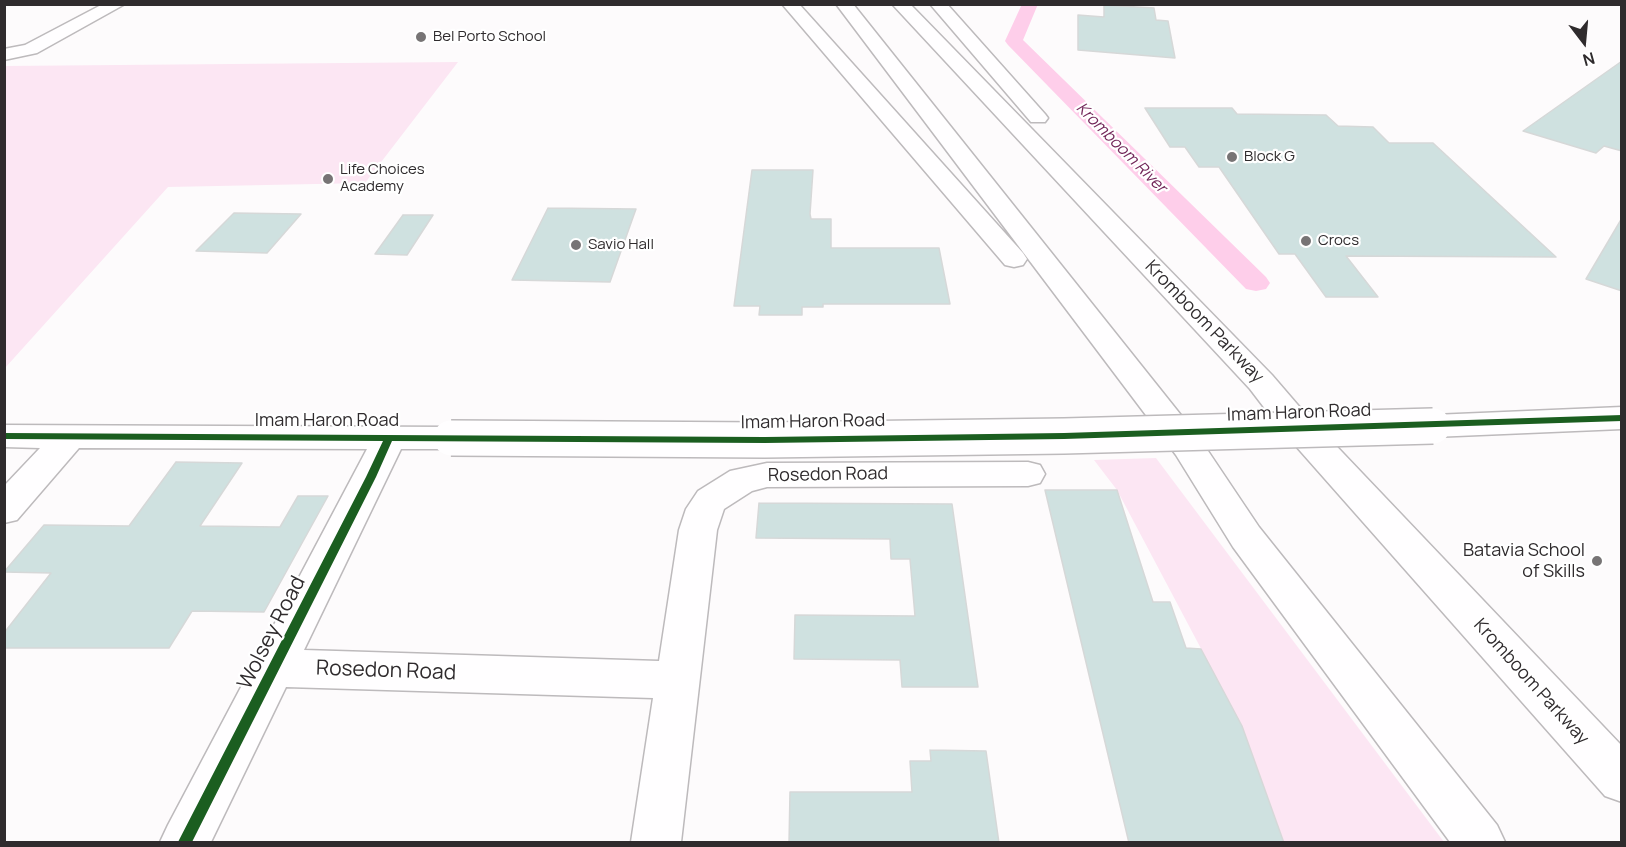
<!DOCTYPE html>
<html>
<head>
<meta charset="utf-8">
<style>
	body { margin:0 }
	#map { position:relative; width:1626px; height:847px; overflow:hidden; background:#fdfbfc; font-family:Manrope,sans-serif }
	canvas { display:block }
	.frame { position:absolute; inset:0; border:6px solid #2f2b2d; pointer-events:none }
	.north { position:absolute; left:1554px; top:12px; width:60px; height:60px; -webkit-text-stroke:4px #fff; paint-order:stroke; rotate:164deg; font-size:16px; font-weight:700; line-height:24px; text-align:center; color:#2f2b2d }
	.north::after { content:''; display:block; margin:auto; width:21px; height:27px; background:#2f2b2d; clip-path:polygon(50% 0,100% 100%,50% 72%,0 100%) }
</style>
</head>
<body>
<div id="map">
<canvas width="1626" height="847"></canvas>
<div class="frame"></div>
<div class="north">N</div>
</div>
<script>
const ctx = document.querySelector('canvas').getContext('2d');
ctx.lineJoin = 'round';
function fillPath(path, color) { ctx.fillStyle = color; ctx.fill(path, 'evenodd'); }
const poly = rows => new Path2D(rows.map(r => 'M' + r).join(''));
function strokePath(path, color, width, dash) { ctx.strokeStyle = color; ctx.lineWidth = width; ctx.lineCap = dash ? 'butt' : 'round'; ctx.setLineDash(dash || []); ctx.stroke(path); }
function drawText(font, color, halo, rows, align = 'center') {
  ctx.font = font + ' Manrope,sans-serif'; ctx.lineWidth = 4.5; ctx.setLineDash([]); ctx.textBaseline = 'middle'; ctx.strokeStyle = halo; ctx.fillStyle = color; for (const [text, x, y, turn = 0] of rows) {
    ctx.save(); ctx.translate(x, y); ctx.rotate((+turn || 0) * Math.PI / 180); ctx.textAlign = isNaN(turn) ? turn : align; if (halo) ctx.strokeText(text, 0, 0); ctx.fillText(text, 0, 0); ctx.restore();
  }
}
const green = poly([
	[458,62,365,183,168,187,5,368,5,66],
	[1156,458,1444,842,1284,842,1242,726,1117,490,1094,460]
]);
const canal = poly([
	[1022,4,1038,4,1023,40,1266,277,1270,283,1266,289,1256,291,1246,289,1008,45,1005,41,1022,4]
]);
const building = poly([
	[1104,5,1154,8,1156,20,1168,21,1175,58,1078,50,1078,15,1104,17,1104,5],
	[1622,61,1622,151,1604,146,1596,153,1523,131,1622,61],
	[1145,108,1232,108,1237,114,1326,115,1338,126,1373,127,1389,143,1433,143,1556,257,1346,256,1378,297,1326,297,1295,254,1279,254,1219,167,1199,167,1185,147,1170,147,1145,108],
	[752,170,813,170,810,214,811,219,831,219,831,248,939,248,950,304,823,304,823,307,802,307,802,315,759,315,760,306,734,306,752,170],
	[548,208,636,209,610,282,512,280,548,208],
	[234,213,301,214,267,253,196,251,234,213],
	[403,215,433,215,407,255,375,254,403,215],
	[1622,218,1622,291,1586,279,1622,218],
	[176,462,242,463,200,526,280,527,298,496,328,496,264,612,192,611,169,648,4,648,4,633,51,573,4,572,44,525,129,526,176,462],
	[1045,490,1117,490,1153,602,1170,602,1186,648,1201,649,1242,726,1284,843,1129,843,1045,490],
	[759,503,952,504,978,687,902,687,900,660,794,659,795,615,915,616,910,559,891,559,890,539,756,538,759,503],
	[930,750,986,751,999,843,789,843,790,792,912,792,910,761,931,761,930,750]
]);
const minor = poly([
	[103,4,125,4,37,53,4,60,4,49,25,45,103,4],
	[1622,407,1622,429,1433,437,1421,434,1416,426,1421,418,1433,415,1622,407],
	[4,425,451,427,463,430,468,438,463,446,451,449,401,449,304,650,659,661,679,530,686,509,698,491,730,471,767,463,1028,462,1040,465,1045,474,1040,483,1028,486,767,487,752,491,724,509,717,530,681,842,631,842,653,698,286,687,211,842,160,842,168,825,367,449,79,448,17,520,4,523,4,486,40,448,4,447,4,425]
]);
const highway = poly([
	[782,4,799,4,1023,253,1027,259,1023,265,1014,267,1005,265,782,4],
	[836,4,853,4,1200,439,1259,527,1497,825,1505,842,1450,842,1233,547,1176,455,836,4],
	[892,4,910,4,1272,375,1303,411,1622,746,1622,802,1605,796,1279,427,1250,389,892,4],
	[930,4,947,4,1045,114,1048,118,1045,122,1031,122,930,4]
]);
const minorBridge = poly([
	[451,438,765,440,1064,436,1433,426]
]);
const cycleway = poly([
	[1622,415,1622,421,1064,439,765,443,392,441,376,477,192,842,178,842,366,477,383,441,4,439,4,433,765,437,1064,433,1622,415]
]);
const markers = [
	[421,37,6,"#777475"],
	[1232,157,6,"#777475"],
	[328,179,6,"#777475"],
	[1306,241,6,"#777475"],
	[576,245,6,"#777475"],
	[1597,561,6,"#777475"]
];
const farPoinames = [
	["Bel Porto School",433,37],
	["Block G",1244,157],
	["Life Choices",340,170],
	["Academy",340,187],
	["Crocs",1318,241],
	["Savio Hall",588,245]
];
const farWaternames = [
	["Kromboom River",1121,148,45]
];
const streetNames = [
	["Kromboom Parkway",1204,322,46],
	["Imam Haron Road",1299,413,-2],
	["Imam Haron Road",327,421],
	["Imam Haron Road",813,422,-1],
	["Rosedon Road",828,475,-1],
	["Kromboom Parkway",1531,682,48]
];
const poiNames = [
	["Batavia School",1585,551],
	["of Skills",1585,572]
];
const nearStreetnames = [
	["Wolsey Road",272,633,-63],
	["Rosedon Road",386,671,2]
];
fillPath(green, '#fce6f3');
fillPath(canal, '#feceea');
fillPath(building, '#cfe1e0');
strokePath(building, '#d6d8d8', 1.5);
strokePath(minor, '#bdbabc', 3);
strokePath(highway, '#bdbabc', 3);
fillPath(minor, '#fffeff');
fillPath(highway, '#fffeff');
strokePath(minorBridge, '#bdbabc', 38, []);
strokePath(minorBridge, '#fffeff', 35);
fillPath(cycleway, '#1b5e20');
for (const [x, y, r, color] of markers) { const dot = new Path2D(); dot.arc(x, y, r, 0, 2 * Math.PI); ctx.fillStyle = color; ctx.fill(dot); strokePath(dot, '#fff', 2); }
drawText('15px', '#2f2b2d', '#fff', farPoinames, 'left');
drawText('italic 16px', '#73275a', '#fff', farWaternames);
drawText('18px', '#2f2b2d', '#fff', streetNames);
drawText('18px', '#2f2b2d', '#fff', poiNames, 'right');
drawText('21px', '#2f2b2d', '#fff', nearStreetnames);
</script>
</body>
</html>
